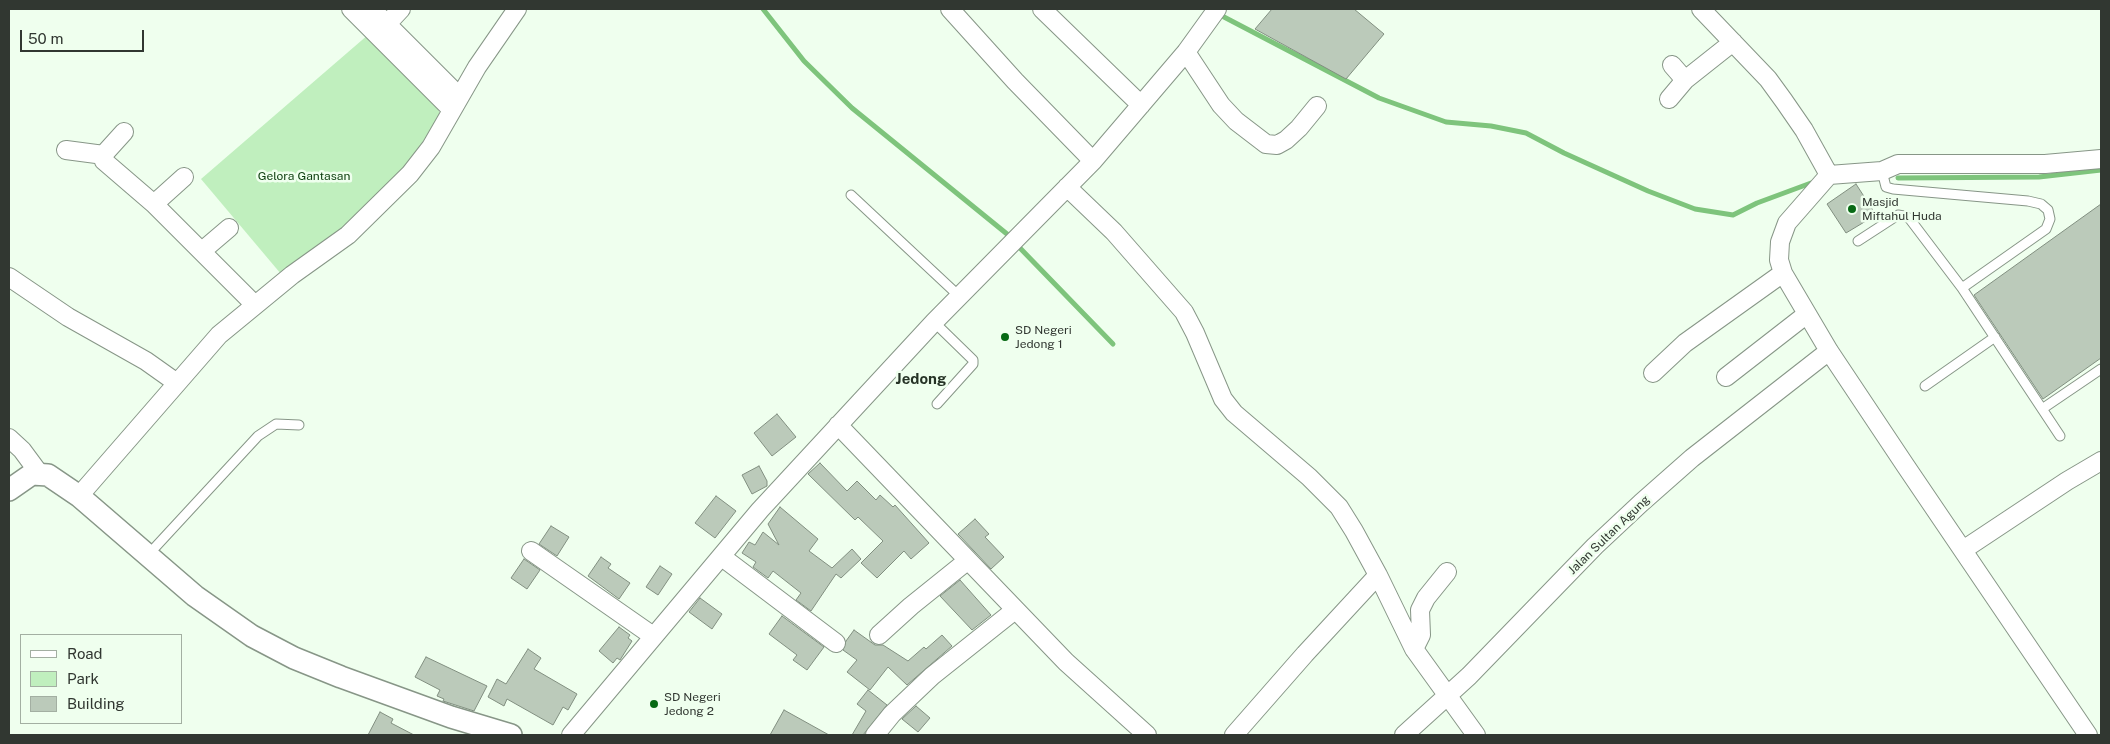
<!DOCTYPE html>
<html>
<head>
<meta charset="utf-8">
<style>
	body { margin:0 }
	#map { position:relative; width:2110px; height:744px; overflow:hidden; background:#efffee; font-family:"Public Sans",sans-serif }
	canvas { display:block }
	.frame { position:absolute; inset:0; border:10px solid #313731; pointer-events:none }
	.legend { position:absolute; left:20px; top:634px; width:162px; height:90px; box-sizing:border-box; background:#efffee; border:1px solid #a3afa2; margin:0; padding:6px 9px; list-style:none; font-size:15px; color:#313731 }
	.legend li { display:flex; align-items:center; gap:10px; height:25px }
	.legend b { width:25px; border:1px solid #a3afa2 }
	.scale { position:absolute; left:20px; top:30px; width:124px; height:22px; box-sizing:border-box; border:2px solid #313731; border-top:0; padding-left:6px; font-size:15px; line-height:18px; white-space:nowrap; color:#313731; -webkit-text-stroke:4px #efffee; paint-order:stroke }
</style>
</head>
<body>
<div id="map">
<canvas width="2110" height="744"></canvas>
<div class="frame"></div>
<ul class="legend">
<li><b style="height:6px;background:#fff"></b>Road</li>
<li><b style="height:14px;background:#c0efbe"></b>Park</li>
<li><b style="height:14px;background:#bbcaba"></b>Building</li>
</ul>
<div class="scale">50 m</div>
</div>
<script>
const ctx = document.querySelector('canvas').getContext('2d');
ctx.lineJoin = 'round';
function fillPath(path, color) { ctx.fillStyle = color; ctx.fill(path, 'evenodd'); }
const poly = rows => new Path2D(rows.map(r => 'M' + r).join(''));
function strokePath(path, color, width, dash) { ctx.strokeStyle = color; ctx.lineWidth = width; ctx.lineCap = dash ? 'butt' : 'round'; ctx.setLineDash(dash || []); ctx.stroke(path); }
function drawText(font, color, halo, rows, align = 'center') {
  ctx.font = font + ' "Public Sans",sans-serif'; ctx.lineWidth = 5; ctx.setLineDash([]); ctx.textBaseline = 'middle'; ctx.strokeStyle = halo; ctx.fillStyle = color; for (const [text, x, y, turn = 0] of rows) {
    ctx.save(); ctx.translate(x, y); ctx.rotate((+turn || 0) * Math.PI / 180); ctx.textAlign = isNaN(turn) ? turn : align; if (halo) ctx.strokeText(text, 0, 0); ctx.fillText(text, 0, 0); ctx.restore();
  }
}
const green = poly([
	[369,34,437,103,440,116,400,176,349,224,281,274,201,179]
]);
const stream = poly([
	[763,9,804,61,852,108,1007,234],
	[1224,17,1379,98,1446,122,1491,126,1526,133,1564,153,1648,191,1695,209,1733,215,1757,203,1811,183],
	[1898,178,2039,177,2101,170],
	[1018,246,1113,344]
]);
const building = poly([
	[1272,9,1354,9,1384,34,1346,79,1255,29,1272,9],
	[1856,184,1876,215,1846,233,1827,204,1856,184],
	[2101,204,2101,358,2043,399,1974,295,2101,204],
	[777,414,796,437,772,456,754,433,777,414],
	[820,463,847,491,857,481,876,500,880,495,893,507,895,505,929,543,911,559,904,551,877,578,861,563,883,541,858,517,855,520,808,474,820,463],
	[759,466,767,481,767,486,752,494,742,475,759,466],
	[716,496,736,511,715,538,695,523,716,496],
	[780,507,818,539,809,551,832,568,852,549,861,559,841,578,836,574,811,611,796,600,801,593,773,571,768,578,753,567,756,562,742,553,749,542,755,545,763,532,779,545,768,524,780,507],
	[975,519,989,534,985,537,1004,557,991,569,958,534,975,519],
	[551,526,569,537,557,556,539,544,551,526],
	[601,557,611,564,608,568,630,583,619,599,588,576,601,557],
	[524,559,540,570,527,589,511,578,524,559],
	[660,566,672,574,658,595,646,587,660,566],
	[960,580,991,615,972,630,940,596,960,580],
	[700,598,722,614,712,629,689,612,700,598],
	[782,616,824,647,807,670,793,660,797,655,769,634,782,616],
	[619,627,630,635,628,638,632,641,620,660,617,658,613,663,599,651,619,627],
	[854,630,875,645,883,645,908,661,924,647,926,649,942,635,952,646,907,685,888,667,870,690,847,672,857,660,843,650,846,641,854,630],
	[528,649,541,658,534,669,577,694,568,710,563,707,553,725,507,699,504,706,488,697,497,679,506,684,528,649],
	[426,657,487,686,474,711,443,701,444,699,437,696,440,690,415,677,426,657],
	[868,690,887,705,863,735,852,735,866,711,857,704,868,690],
	[916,706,930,718,918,732,902,719,916,706],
	[784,710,829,735,770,735,784,710],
	[380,712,393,719,391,723,414,735,368,735,380,712]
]);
const service = poly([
	[1882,171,1886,187,1893,189,2028,201,2041,204,2048,210,2050,219,2046,229,1962,288,2060,436],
	[851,195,959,296],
	[1858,241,1898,215,1904,216,1909,218,1962,288],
	[934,322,973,360,973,364,937,404],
	[1925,386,1995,337],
	[2042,409,2101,369],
	[148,555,258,436,276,424,299,425]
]);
const minor = poly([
	[351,9,452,110],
	[372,9,459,96],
	[950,9,1015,81,1093,161],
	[1042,9,1141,105],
	[1701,9,1768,79,1784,101,1804,130,1829,175,1882,171,1898,164,2045,164,2101,159],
	[387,24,401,9],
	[1186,52,1221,105,1236,121,1266,144,1277,145,1286,140,1299,128,1317,106],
	[1672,65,1685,80,1733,42],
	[1669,99,1685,80],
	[124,132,105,153,104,161,154,204,255,305],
	[66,150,104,155],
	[1829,175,1787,223,1780,242,1779,260,1783,273,1829,351,1905,465,2088,735],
	[1067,187,1114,232,1184,312,1195,333,1223,399,1234,413,1309,477,1339,507,1354,531,1378,575,1414,649,1476,735],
	[154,204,184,177],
	[202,251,229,228],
	[9,277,68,317,146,361,177,383],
	[1653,373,1685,343,1783,273],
	[1726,377,1807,314],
	[838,425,1066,662,1147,735],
	[9,438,22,450,39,473],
	[79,496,219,335,292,275,348,235,410,174,431,147,477,67,517,9],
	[1963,550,2067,481,2101,461],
	[531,551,653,636],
	[722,557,836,643],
	[879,635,911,606,967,561],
	[1414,649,1421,635,1420,610,1426,598,1447,572],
	[571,735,760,510,934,322,1093,161,1186,52,1217,9],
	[875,735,892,714,932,676,1015,610],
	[1234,735,1305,654,1378,575],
	[1404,735,1469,676,1595,546,1641,503,1692,458,1829,351]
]);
const tertiary = poly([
	[9,490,32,474,48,475,79,496,195,596,252,636,294,658,341,677,451,717,511,735]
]);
const markers = [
	[1852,209,5,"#076914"],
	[1005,337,5,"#076914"],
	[654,704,5,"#076914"]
];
const parkNames = [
	["Gelora Gantasan",304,176]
];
const poiNames = [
	["Masjid",1862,202],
	["Miftahul Huda",1862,216],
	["SD Negeri",1015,330],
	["Jedong 1",1015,344],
	["SD Negeri",664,697],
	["Jedong 2",664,711]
];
const streetNames = [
	["Jalan Sultan Agung",1609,535,-44]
];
const quarterNames = [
	["Jedong",921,379]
];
fillPath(green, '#c0efbe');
strokePath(stream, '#7ec47c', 5);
fillPath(building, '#bbcaba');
strokePath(building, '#818f80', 1);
strokePath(service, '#879687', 11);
strokePath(minor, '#879687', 20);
strokePath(tertiary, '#879687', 24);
strokePath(service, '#fff', 9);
strokePath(minor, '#fff', 18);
strokePath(tertiary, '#fff', 21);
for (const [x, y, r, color] of markers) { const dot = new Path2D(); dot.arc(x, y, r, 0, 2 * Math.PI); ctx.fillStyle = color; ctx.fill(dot); strokePath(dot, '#efffee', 2); }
drawText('12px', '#0f4011', '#efffee', parkNames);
drawText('12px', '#313731', '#efffee', poiNames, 'left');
drawText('12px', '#313731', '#efffee', streetNames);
drawText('bold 15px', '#263326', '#efffee', quarterNames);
</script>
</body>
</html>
